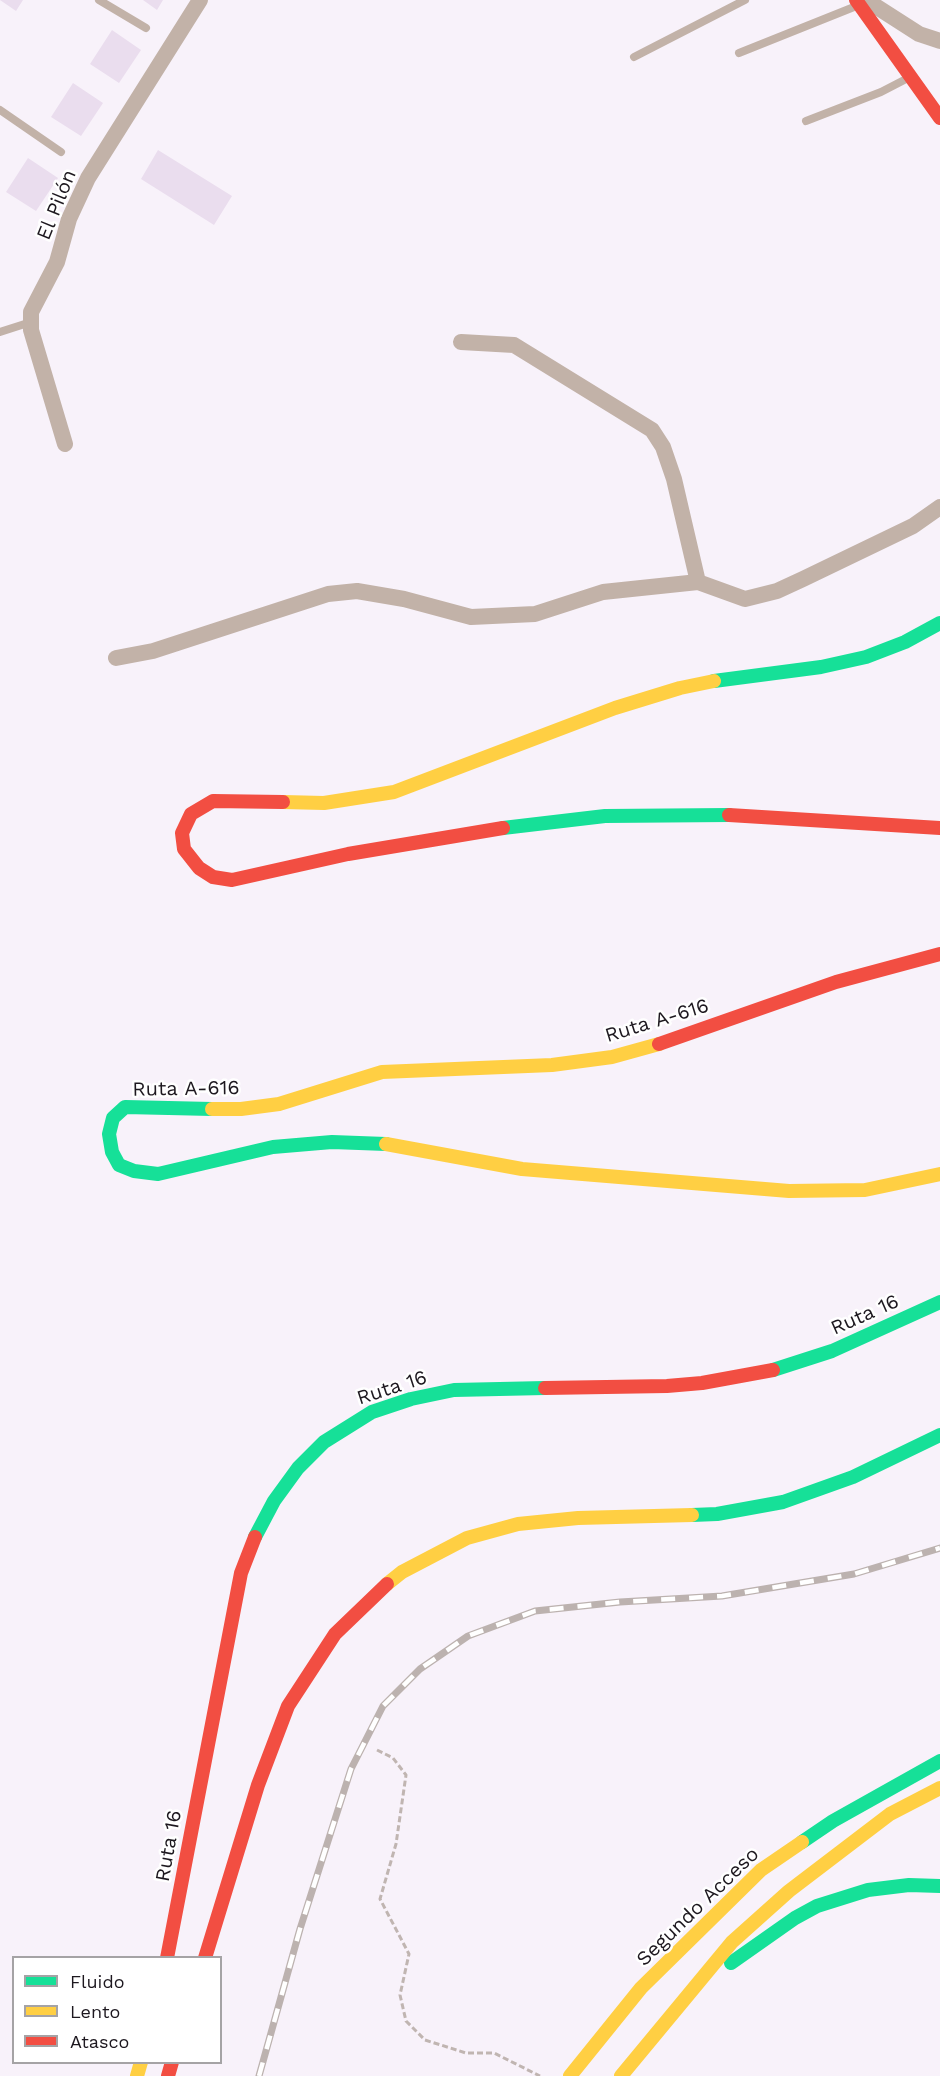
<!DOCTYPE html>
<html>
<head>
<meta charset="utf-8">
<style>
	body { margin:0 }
	#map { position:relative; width:940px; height:2076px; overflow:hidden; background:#f8f2fa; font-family:"Work Sans",sans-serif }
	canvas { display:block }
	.legend { position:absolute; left:12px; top:1956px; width:210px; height:108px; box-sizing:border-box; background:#fff; border:2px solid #a5a3a5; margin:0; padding:8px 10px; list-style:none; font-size:18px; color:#1d181f }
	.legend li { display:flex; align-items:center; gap:12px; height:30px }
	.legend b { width:30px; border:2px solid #a5a3a5 }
</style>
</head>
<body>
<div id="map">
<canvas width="940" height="2076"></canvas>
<ul class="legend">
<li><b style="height:8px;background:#16e098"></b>Fluido</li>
<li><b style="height:8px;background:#ffcf43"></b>Lento</li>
<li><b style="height:8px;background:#f24e42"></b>Atasco</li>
</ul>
</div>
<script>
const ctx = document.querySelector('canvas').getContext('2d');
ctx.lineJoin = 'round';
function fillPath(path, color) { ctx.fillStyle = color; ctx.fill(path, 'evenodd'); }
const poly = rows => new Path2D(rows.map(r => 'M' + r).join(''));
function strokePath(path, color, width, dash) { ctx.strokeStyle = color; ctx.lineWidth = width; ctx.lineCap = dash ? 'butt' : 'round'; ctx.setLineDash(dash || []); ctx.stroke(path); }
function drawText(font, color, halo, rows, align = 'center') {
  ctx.font = font + ' "Work Sans",sans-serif'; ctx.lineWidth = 5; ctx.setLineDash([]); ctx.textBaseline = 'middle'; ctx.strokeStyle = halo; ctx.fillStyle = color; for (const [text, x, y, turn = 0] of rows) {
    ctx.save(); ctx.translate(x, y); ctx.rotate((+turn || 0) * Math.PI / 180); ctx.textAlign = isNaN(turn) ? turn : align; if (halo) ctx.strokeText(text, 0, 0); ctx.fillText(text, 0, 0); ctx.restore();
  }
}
const building = poly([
	[0,0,23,0,16,11],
	[143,0,163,0,157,10],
	[112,30,141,50,119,83,90,64],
	[73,83,103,103,81,136,51,117],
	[158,150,232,196,214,225,141,179],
	[28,158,58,178,36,211,6,192]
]);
const path = poly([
	[377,1750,393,1758,406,1775,396,1844,380,1899,409,1954,400,1995,406,2021,425,2040,466,2053,494,2053,540,2076]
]);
const lane = poly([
	[99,0,146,28],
	[739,53,859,5],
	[634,57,745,0],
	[0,110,61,152],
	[806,121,881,92,910,77],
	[0,332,31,322]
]);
const street = poly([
	[866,0,919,34,940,41],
	[461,342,514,345,652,430,663,447,674,479,698,582],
	[65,444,31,330,31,312,57,262,69,219,88,178,200,0],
	[116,658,153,651,328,594,357,591,404,599,471,617,535,614,603,592,698,582,745,599,777,591,803,579,913,526,940,507]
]);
const fast = poly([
	[714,681,821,667,866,657,905,642,940,623],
	[503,828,605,816,729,815],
	[212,1109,125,1107,113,1118,109,1134,112,1152,119,1165,134,1171,158,1174,273,1147,332,1142,386,1144],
	[773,1370,832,1351,940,1302],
	[692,1515,717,1514,783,1502,853,1477,940,1435],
	[255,1537,274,1501,298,1468,324,1442,372,1412,411,1399,454,1390,545,1388],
	[802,1842,833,1821,940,1761],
	[731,1963,795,1918,817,1906,868,1890,909,1885,940,1886]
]);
const slow = poly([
	[283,802,324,803,394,792,615,708,680,688,714,681],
	[212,1109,241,1109,279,1104,382,1072,552,1065,612,1057,659,1044],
	[386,1144,522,1169,789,1191,865,1190,940,1174],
	[387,1584,402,1572,467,1538,518,1524,578,1518,692,1515],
	[137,2076,141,2062],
	[570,2076,641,1988,761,1870,802,1842],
	[621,2076,732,1942,789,1891,890,1814,940,1788]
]);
const jam = poly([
	[856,0,940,118],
	[283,802,213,801,191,814,182,833,184,849,199,868,213,877,232,880,348,854,503,828],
	[729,815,940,828],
	[659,1044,836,982,940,954],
	[545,1388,667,1386,702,1383,773,1370],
	[167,1958,241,1573,255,1537],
	[205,1958,258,1785,288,1706,335,1634,387,1584],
	[168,2076,172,2062]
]);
const rail = poly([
	[259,2076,300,1929,351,1769,383,1706,420,1669,468,1636,535,1611,620,1602,722,1596,854,1574,940,1548]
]);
const streetNames = [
	["El Pilón",57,205,-68],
	["Ruta A-616",657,1021,-17],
	["Ruta A-616",186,1089,-1],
	["Ruta 16",865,1315,-24],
	["Ruta 16",392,1388,-18],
	["Ruta 16",169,1846,-80],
	["Segundo Acceso",698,1907,-44]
];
fillPath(building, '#eaddee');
strokePath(path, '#c0b5b1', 3, [6, 3]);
strokePath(lane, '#c2b2a8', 8);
strokePath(street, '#c2b2a8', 16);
strokePath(fast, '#16e098', 14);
strokePath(slow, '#ffcf43', 14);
strokePath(jam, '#f24e42', 14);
strokePath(rail, '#bcb2af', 7);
strokePath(rail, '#fff', 4.5, [14]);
drawText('20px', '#1d181f', '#fff', streetNames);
</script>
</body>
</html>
